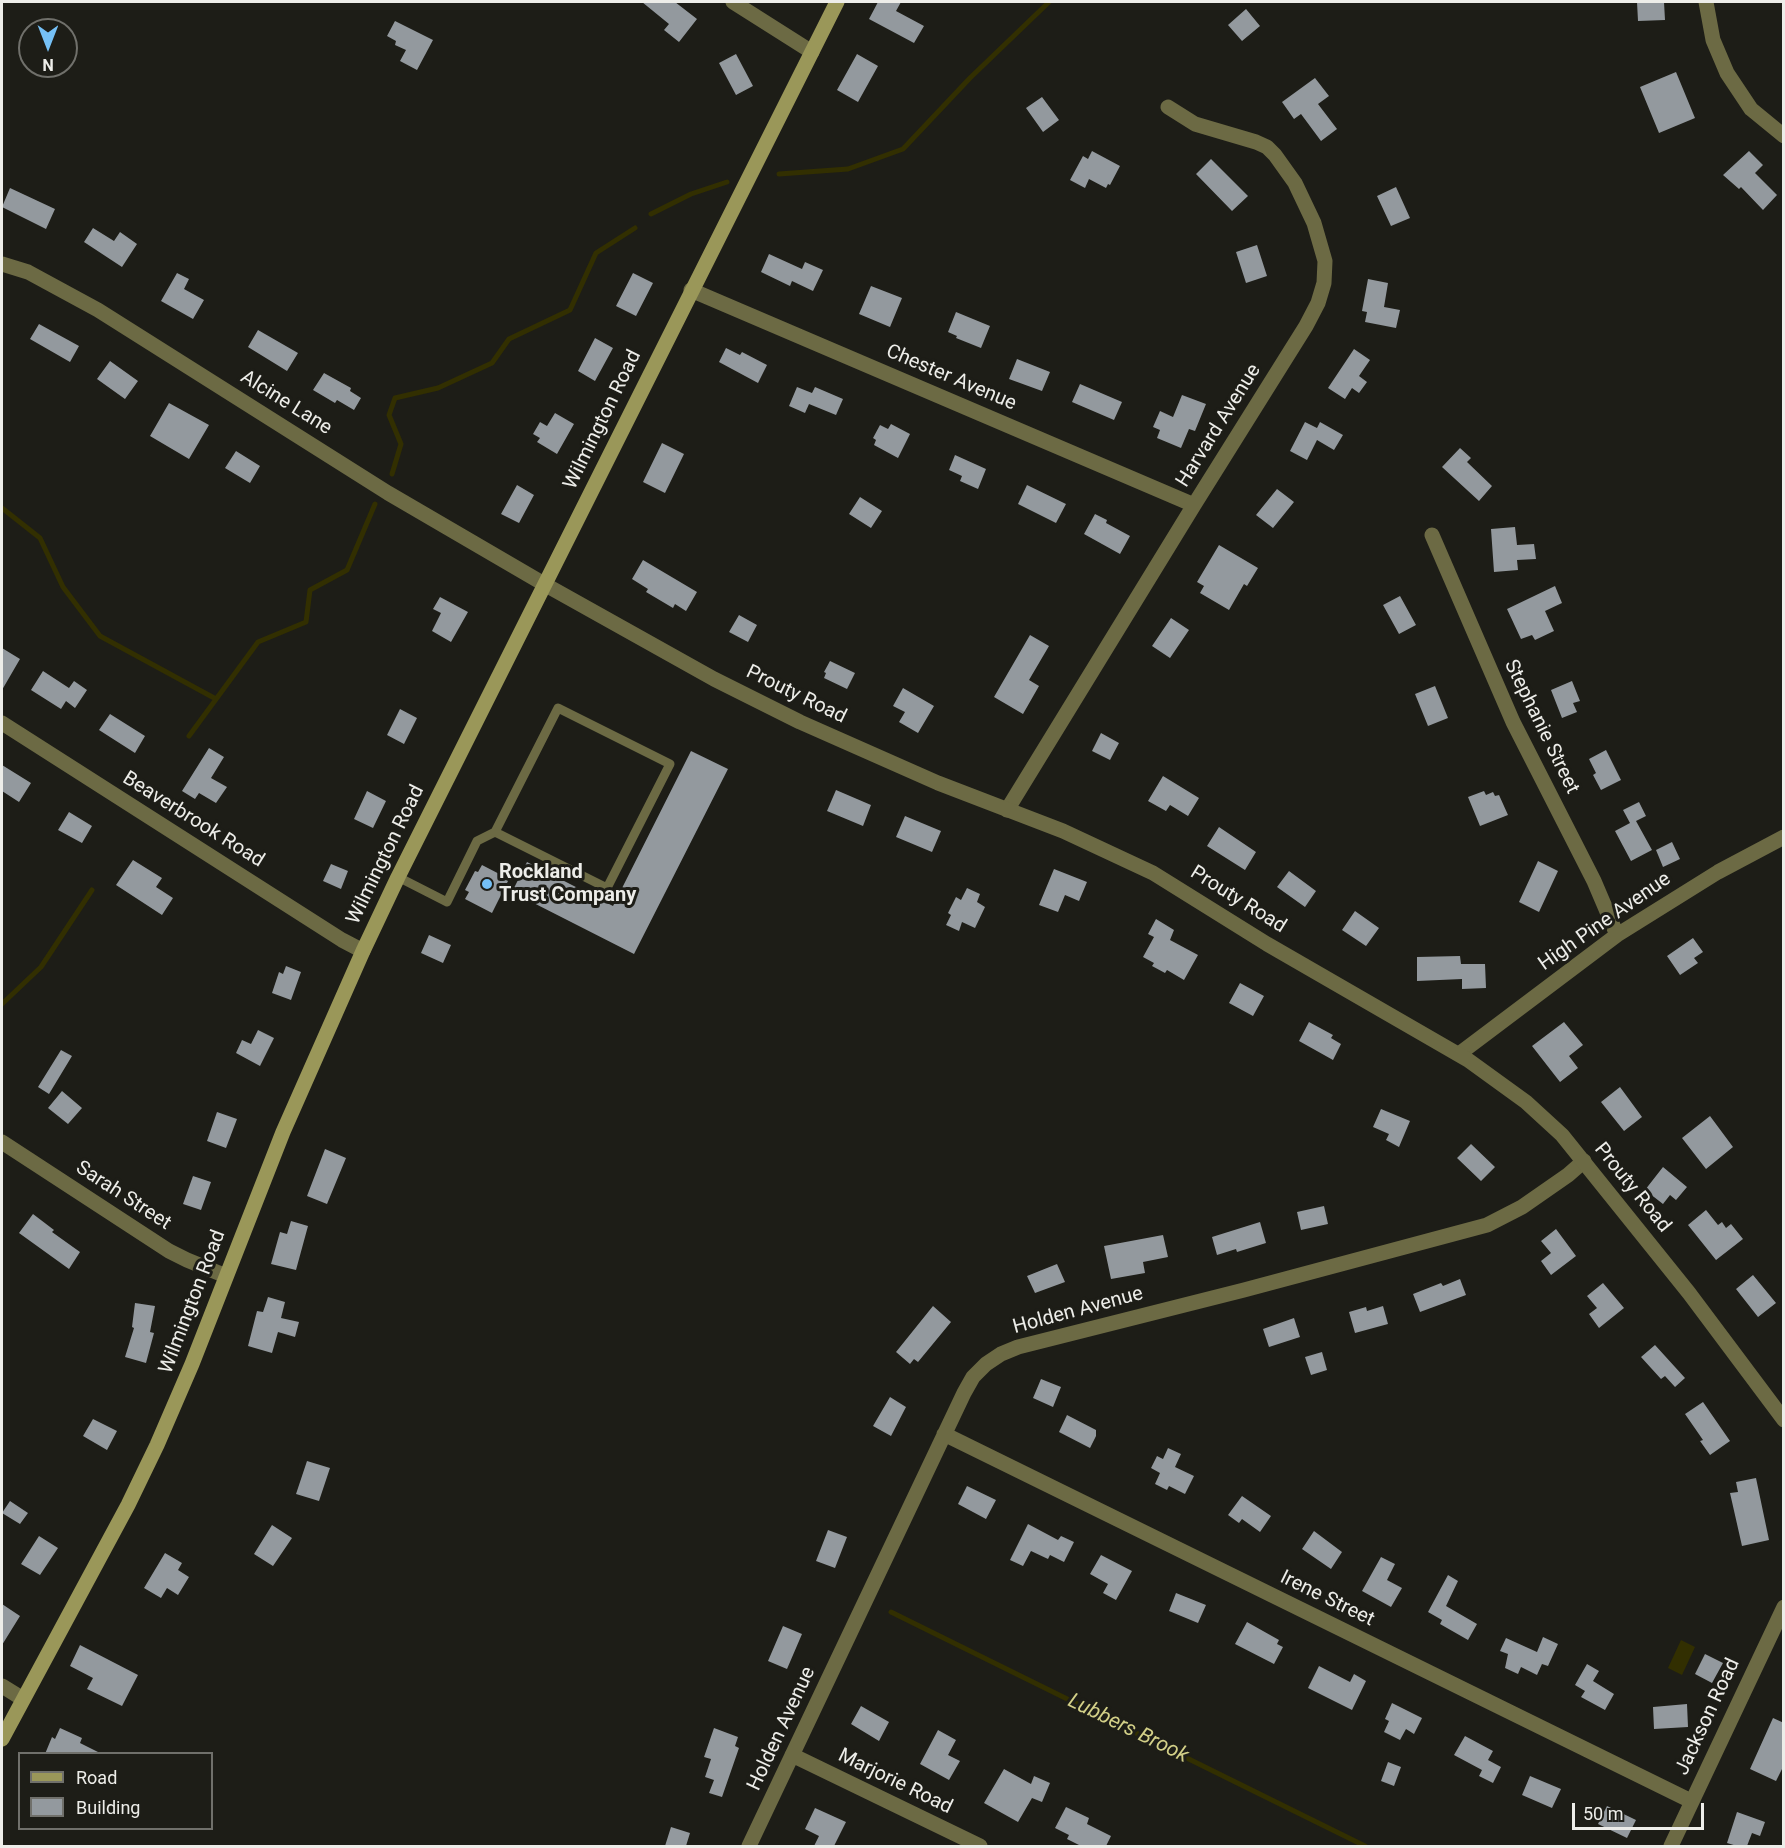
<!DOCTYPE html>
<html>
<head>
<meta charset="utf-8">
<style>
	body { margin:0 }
	#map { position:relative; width:1785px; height:1848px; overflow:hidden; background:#1d1d17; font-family:Roboto,sans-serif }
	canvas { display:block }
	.frame { position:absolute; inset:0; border:3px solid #edede9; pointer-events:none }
	.legend { position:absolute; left:18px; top:1752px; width:195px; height:78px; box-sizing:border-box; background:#1d1d17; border:2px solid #70706b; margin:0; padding:8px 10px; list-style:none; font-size:18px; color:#edede9 }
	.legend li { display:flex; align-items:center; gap:12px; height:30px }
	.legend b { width:30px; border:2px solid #70706b }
	.north { position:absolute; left:18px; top:18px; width:60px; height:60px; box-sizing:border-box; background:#1d1d17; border:2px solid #70706b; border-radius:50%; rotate:180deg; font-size:16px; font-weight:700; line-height:24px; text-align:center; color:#edede9 }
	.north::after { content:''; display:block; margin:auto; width:21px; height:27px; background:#75c0f6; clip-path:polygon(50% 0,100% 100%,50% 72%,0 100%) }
	.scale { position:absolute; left:1572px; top:1803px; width:132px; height:27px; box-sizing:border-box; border:3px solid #edede9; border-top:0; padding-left:8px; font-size:18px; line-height:21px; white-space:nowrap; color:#edede9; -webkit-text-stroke:4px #1d1d17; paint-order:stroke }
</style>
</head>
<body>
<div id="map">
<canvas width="1785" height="1848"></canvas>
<div class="frame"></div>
<ul class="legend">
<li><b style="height:8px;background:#9a9759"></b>Road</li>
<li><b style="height:16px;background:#93999e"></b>Building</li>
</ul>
<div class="north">N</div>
<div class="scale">50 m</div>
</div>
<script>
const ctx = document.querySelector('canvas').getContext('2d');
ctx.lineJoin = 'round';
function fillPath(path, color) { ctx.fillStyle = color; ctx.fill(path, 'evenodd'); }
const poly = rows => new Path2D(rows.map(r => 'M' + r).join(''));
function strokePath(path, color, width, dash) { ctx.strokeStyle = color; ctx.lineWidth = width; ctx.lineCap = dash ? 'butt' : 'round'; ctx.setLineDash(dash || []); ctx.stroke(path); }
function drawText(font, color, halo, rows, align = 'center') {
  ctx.font = font + ' Roboto,sans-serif'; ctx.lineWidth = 6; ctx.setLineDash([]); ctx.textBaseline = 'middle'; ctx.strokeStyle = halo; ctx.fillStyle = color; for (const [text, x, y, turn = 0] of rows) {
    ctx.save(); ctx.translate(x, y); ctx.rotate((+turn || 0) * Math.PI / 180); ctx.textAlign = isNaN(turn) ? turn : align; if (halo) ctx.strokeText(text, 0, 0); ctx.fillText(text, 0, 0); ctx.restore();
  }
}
const water = poly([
	[1681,1640,1695,1647,1682,1675,1668,1668]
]);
const stream = poly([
	[779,174,848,169,903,149,970,78,1049,2],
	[651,214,691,194,727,182],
	[392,474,401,444,389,415,395,398,438,388,492,363,509,339,570,310,596,253,635,228],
	[2,508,40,538,63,587,100,636,216,699],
	[189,736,258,642,306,622,310,590,347,570,375,504],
	[2,1004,41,967,92,890],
	[891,1612,1365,1846]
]);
const building = poly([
	[642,2,675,2,697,19,679,42,664,30,669,24],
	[878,2,901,2,896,11,924,26,914,43,869,19],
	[1637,2,1664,2,1665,20,1638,21],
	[1246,9,1260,26,1242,41,1228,25],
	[395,21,433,40,417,70,400,61,406,50,395,45,396,41,387,36],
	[736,54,753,86,736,95,719,63],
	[857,54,878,66,858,102,837,90],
	[1676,72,1695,118,1659,133,1640,87],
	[1315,78,1329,96,1318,104,1337,129,1321,141,1301,114,1294,119,1282,102],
	[1042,97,1059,120,1043,132,1026,108],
	[1092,151,1120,166,1110,185,1108,184,1106,188,1089,179,1085,188,1070,180,1083,156,1088,159],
	[1749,151,1763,165,1755,173,1777,195,1763,210,1741,187,1739,189,1723,175],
	[1211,159,1248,196,1232,211,1196,174],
	[1396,187,1410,218,1391,226,1377,196],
	[10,188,55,209,46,229,2,207],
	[93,228,114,241,120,232,137,244,122,267,84,242],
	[1257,245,1267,276,1246,283,1236,252],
	[769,254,802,269,805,262,823,270,813,291,792,281,790,286,761,272],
	[177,273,189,279,184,289,204,300,193,319,161,301],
	[633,273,653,283,636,316,616,306],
	[1368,279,1388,283,1384,307,1400,310,1396,328,1365,322,1367,312,1362,311],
	[871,286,902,298,890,327,859,314],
	[956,312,990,326,981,348,956,338,957,336,948,332],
	[39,324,79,346,70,362,30,339],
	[258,330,298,353,287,371,248,347],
	[595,338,613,348,595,381,578,371],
	[726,348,740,355,742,352,767,365,758,383,719,362],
	[1354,349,1370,360,1359,376,1367,382,1359,393,1352,388,1345,399,1328,388],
	[1017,359,1050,372,1042,391,1009,379],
	[110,361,138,381,125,399,97,379],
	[324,373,351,388,350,391,361,398,354,410,337,400,335,403,313,390],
	[1080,384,1122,402,1114,420,1072,402],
	[797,387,812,393,815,387,843,399,836,415,809,404,805,413,789,406],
	[1182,395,1206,404,1195,431,1189,429,1181,448,1157,438,1160,430,1153,427,1160,411,1173,417],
	[169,403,209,425,189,459,150,436],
	[555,413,574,424,557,454,537,442,540,438,533,434,540,422,547,426],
	[1305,422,1317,428,1320,422,1343,435,1334,450,1317,440,1307,460,1290,451],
	[891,424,910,434,898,458,874,445,876,440,873,438,880,425,888,429],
	[662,443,684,454,665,493,643,482],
	[1460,448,1471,458,1467,462,1492,486,1479,501,1442,467],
	[236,451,260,466,250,483,225,468],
	[955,455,986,469,978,489,960,481,962,476,949,470],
	[517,485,534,495,519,523,501,514],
	[1027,485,1066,504,1056,523,1018,504],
	[1277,489,1294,502,1273,528,1256,515],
	[860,497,882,511,871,528,849,514],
	[1095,514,1107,520,1106,523,1130,536,1120,554,1084,534],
	[1515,527,1517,545,1534,544,1536,559,1517,560,1518,570,1494,572,1491,529],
	[1219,545,1258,568,1247,586,1244,584,1229,610,1200,593,1204,586,1197,582],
	[643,560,697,592,686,611,675,604,673,608,646,592,648,589,632,579],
	[1555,586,1562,603,1545,611,1554,631,1535,640,1532,635,1521,639,1507,609],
	[1400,596,1416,625,1399,634,1383,605],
	[440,597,468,612,451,642,432,631,441,613,433,609],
	[739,615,757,625,748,642,729,632],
	[1171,618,1189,630,1170,658,1152,646],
	[1030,635,1049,646,1029,680,1039,686,1023,714,994,697],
	[2,648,20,659,2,690],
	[830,661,855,673,847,689,824,678,826,673,824,672],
	[43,671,69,688,74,681,87,690,75,708,66,701,61,709,31,690],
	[1572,681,1580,701,1573,703,1577,712,1562,718,1551,690],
	[1435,686,1448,718,1428,726,1415,694],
	[903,688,934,706,918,733,899,722,905,712,893,706],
	[400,709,417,718,404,744,387,735],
	[110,714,145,736,135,753,99,730],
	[1101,733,1119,743,1110,760,1092,751],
	[209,748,224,757,211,778,227,787,216,803,199,793,195,799,182,791],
	[1606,750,1621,780,1601,790,1593,775,1596,773,1589,759],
	[691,751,728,769,634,954,512,892,527,862,613,906],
	[2,765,31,783,19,802,2,791],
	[1163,776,1199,798,1188,816,1170,805,1166,811,1148,801],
	[836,790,871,805,863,826,827,811],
	[367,791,386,801,373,828,354,819],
	[1484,791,1486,795,1493,792,1495,796,1499,795,1508,815,1480,826,1468,797],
	[1639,802,1646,816,1636,821,1652,850,1631,861,1615,831,1630,823,1623,810],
	[69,812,92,826,82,843,58,830],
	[905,816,941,831,932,852,896,837],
	[1219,827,1256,852,1245,870,1207,846],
	[1672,842,1680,859,1663,867,1656,850],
	[133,860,162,878,156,887,173,898,162,915,116,885],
	[1538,861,1558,871,1539,912,1519,902],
	[331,864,348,871,341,889,323,881],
	[482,865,509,879,492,913,465,899,469,892,465,890,475,871,478,872],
	[1054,869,1087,882,1079,901,1065,895,1058,912,1039,905],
	[1289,871,1316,891,1305,907,1277,887],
	[967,888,980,894,977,902,985,907,975,928,962,922,959,931,946,925,951,915,948,913,956,897,961,900],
	[1355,911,1379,928,1366,946,1342,930],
	[1156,919,1174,930,1170,940,1198,955,1184,980,1167,970,1165,973,1152,966,1154,963,1143,957,1154,937,1148,934],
	[429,935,451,945,443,963,421,953],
	[1693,938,1703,952,1694,958,1698,963,1680,975,1667,956],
	[1460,956,1461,964,1485,964,1486,988,1462,989,1462,979,1417,981,1417,957],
	[286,966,301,972,291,1000,272,993,279,972,283,974],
	[1240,983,1264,996,1253,1016,1229,1003],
	[1309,1022,1333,1035,1331,1038,1341,1044,1333,1060,1299,1041],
	[1564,1022,1583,1045,1569,1056,1578,1068,1560,1082,1532,1046],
	[258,1030,274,1038,260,1066,236,1053,242,1040,251,1044],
	[61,1050,72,1056,49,1094,38,1087],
	[1620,1087,1642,1117,1624,1131,1601,1102],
	[62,1091,82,1108,68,1124,48,1108],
	[1381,1109,1410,1121,1399,1147,1386,1140,1389,1134,1373,1127],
	[217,1112,237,1119,226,1148,207,1141],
	[1710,1116,1733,1147,1706,1169,1682,1138],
	[1471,1144,1495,1167,1481,1181,1457,1158],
	[325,1149,346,1158,327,1204,307,1196],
	[1663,1167,1687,1187,1676,1200,1670,1195,1663,1204,1645,1190],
	[193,1176,211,1182,201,1210,183,1204],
	[1324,1206,1328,1224,1301,1230,1297,1212],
	[1706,1210,1718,1225,1722,1222,1726,1228,1731,1224,1743,1239,1716,1260,1688,1225],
	[33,1214,54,1230,52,1232,80,1252,69,1269,19,1233],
	[291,1221,308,1226,296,1270,271,1264,280,1232,287,1234],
	[1260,1222,1266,1243,1237,1252,1236,1249,1217,1255,1212,1237],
	[1556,1229,1576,1256,1551,1275,1541,1261,1551,1253,1541,1241],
	[1163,1235,1168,1257,1143,1262,1145,1273,1111,1279,1104,1246],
	[1057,1264,1065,1282,1035,1293,1027,1276],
	[1753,1275,1776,1303,1758,1317,1736,1289],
	[1460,1279,1466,1295,1420,1312,1413,1294,1441,1283,1443,1286],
	[1603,1283,1624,1308,1599,1328,1589,1314,1597,1308,1587,1296],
	[268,1297,285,1302,281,1318,299,1322,295,1337,278,1332,272,1353,248,1346,257,1311,263,1312],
	[135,1303,155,1306,150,1332,154,1333,146,1363,125,1357,134,1328,132,1327],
	[933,1306,951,1322,918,1362,914,1359,910,1364,896,1352],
	[1383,1306,1388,1324,1355,1333,1349,1312,1366,1307,1367,1311],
	[1294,1318,1300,1337,1269,1347,1263,1329],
	[1655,1345,1685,1378,1675,1387,1665,1376,1661,1379,1641,1357],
	[1322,1352,1327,1370,1311,1375,1305,1357],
	[1041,1379,1061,1387,1053,1407,1033,1398],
	[890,1397,906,1407,891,1436,873,1426],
	[1703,1402,1730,1441,1710,1455,1700,1441,1703,1440,1685,1414],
	[1067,1415,1096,1430,1096,1436,1090,1448,1059,1432],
	[93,1419,117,1431,107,1450,83,1436],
	[1168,1448,1181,1454,1175,1467,1194,1476,1185,1494,1169,1486,1167,1490,1155,1484,1160,1473,1151,1468,1157,1456,1163,1459],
	[307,1461,330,1468,319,1501,296,1494],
	[1756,1478,1769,1540,1742,1546,1730,1493,1738,1492,1736,1482],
	[967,1486,996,1500,986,1519,958,1504],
	[1242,1496,1271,1516,1260,1532,1242,1519,1239,1523,1228,1515],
	[10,1501,28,1513,20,1524,2,1513],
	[1028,1524,1058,1540,1061,1536,1074,1542,1064,1562,1050,1555,1048,1559,1031,1551,1023,1566,1010,1560],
	[272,1525,292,1538,273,1566,254,1554],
	[828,1530,847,1537,835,1568,816,1561],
	[1314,1531,1342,1552,1331,1569,1302,1549],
	[39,1536,58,1548,40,1575,21,1564],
	[165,1553,182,1563,178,1570,189,1577,178,1595,167,1588,161,1598,144,1588],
	[1101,1555,1132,1571,1116,1600,1103,1593,1108,1584,1090,1574],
	[1381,1557,1395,1564,1387,1580,1402,1588,1391,1607,1362,1591],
	[1448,1575,1458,1581,1446,1606,1477,1624,1468,1640,1440,1624,1442,1620,1428,1612],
	[1176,1593,1206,1605,1198,1623,1169,1611],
	[2,1604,20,1616,2,1645],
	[1247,1622,1279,1640,1277,1644,1283,1647,1274,1664,1235,1644],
	[783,1626,802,1634,787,1669,768,1661],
	[1543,1637,1558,1644,1548,1666,1542,1664,1537,1675,1521,1667,1518,1674,1505,1668,1508,1654,1500,1651,1506,1638,1537,1652],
	[80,1645,138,1675,122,1706,87,1689,93,1678,70,1666],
	[1705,1654,1723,1663,1712,1683,1695,1674],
	[1587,1664,1599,1671,1593,1681,1614,1694,1605,1710,1581,1697,1585,1691,1575,1685],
	[1319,1666,1350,1682,1354,1674,1366,1681,1352,1710,1308,1688],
	[1392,1703,1422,1718,1414,1734,1406,1729,1400,1740,1384,1732,1389,1721,1385,1719],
	[1687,1704,1688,1727,1654,1729,1653,1707],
	[861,1706,889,1722,879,1741,851,1724],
	[1773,1718,1784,1723,1784,1765,1776,1781,1750,1769],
	[60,1728,82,1738,80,1743,102,1754,45,1754,52,1737,55,1739],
	[714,1728,738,1737,735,1746,739,1748,722,1797,709,1793,714,1780,705,1777,711,1759,704,1757],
	[938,1730,956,1740,948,1755,960,1761,949,1780,920,1764],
	[1465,1736,1493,1751,1488,1760,1501,1767,1493,1783,1479,1776,1482,1770,1454,1755],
	[1388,1762,1401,1767,1394,1786,1381,1781],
	[1004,1769,1031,1784,1034,1776,1050,1783,1042,1802,1032,1798,1018,1822,984,1803],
	[1530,1776,1561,1789,1552,1808,1522,1795],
	[1607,1806,1636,1820,1627,1838,1598,1824],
	[1066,1807,1089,1818,1087,1824,1111,1836,1106,1846,1081,1846,1067,1839,1069,1835,1055,1828],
	[815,1808,846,1822,834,1846,814,1846,819,1836,805,1829],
	[1737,1812,1765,1822,1760,1836,1752,1833,1747,1846,1737,1846,1727,1843],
	[671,1827,690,1833,686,1846,665,1846]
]);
const service = poly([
	[558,708,670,764,607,888,495,832,558,708],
	[398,877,447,902,477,841,495,832]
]);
const minor = poly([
	[733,2,812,52],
	[1706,2,1713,40,1727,73,1751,109,1784,136],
	[2,264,28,272,98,310,388,493,544,584],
	[691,290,1194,505],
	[1432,535,1513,722,1594,881,1617,935],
	[1007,810,1194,505,1306,326,1318,303,1324,283,1325,261,1314,223,1295,183,1275,155,1267,147,1256,142,1195,124,1168,107],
	[1459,1054,1617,935,1718,872,1784,837],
	[2,1142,169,1251,187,1260,226,1276],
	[944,1434,1691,1801],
	[2,1686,23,1699],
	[792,1755,980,1846],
	[749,1846,964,1393,973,1377,986,1364,1001,1354,1018,1347,1244,1290,1487,1225,1522,1207,1568,1175,1584,1161],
	[1671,1846,1784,1607]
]);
const tertiary = poly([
	[544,584,714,679,800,722,938,783,1063,831,1153,873,1267,944,1468,1060,1526,1102,1562,1135,1689,1293,1784,1420],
	[2,723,342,940,363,951]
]);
const secondary = poly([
	[2,1739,128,1505,157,1445,192,1364,283,1132,363,951,398,877,837,2]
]);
const markers = [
	[487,884,6,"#75c0f6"]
];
const streetNames = [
	["Chester Avenue",951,378,23],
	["Alcine Lane",286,403,32],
	["Wilmington Road",603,420,-64],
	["Harvard Avenue",1219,426,-58],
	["Prouty Road",796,695,26],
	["Stephanie Street",1541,727,64],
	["Beaverbrook Road",193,820,32],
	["Wilmington Road",386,855,-64],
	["Prouty Road",1238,900,32],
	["High Pine Avenue",1605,922,-35],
	["Prouty Road",1632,1188,51],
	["Sarah Street",123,1196,33],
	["Wilmington Road",193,1302,-69],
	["Holden Avenue",1078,1311,-15],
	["Irene Street",1327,1599,26],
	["Jackson Road",1708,1717,-65],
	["Holden Avenue",782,1729,-65],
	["Marjorie Road",895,1782,26]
];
const poiNames = [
	["Rockland",499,873],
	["Trust Company",499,896]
];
const waterNames = [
	["Lubbers Brook",1128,1729,26]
];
fillPath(water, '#322f01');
strokePath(stream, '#322f01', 5);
fillPath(building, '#93999e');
strokePath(service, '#6c6a44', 9);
strokePath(minor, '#6c6a44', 15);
strokePath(tertiary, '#6c6a44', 15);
strokePath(secondary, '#9a9759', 15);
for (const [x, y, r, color] of markers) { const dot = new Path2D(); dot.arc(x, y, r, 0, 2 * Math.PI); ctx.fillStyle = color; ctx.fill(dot); strokePath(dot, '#1d1d17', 2); }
drawText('20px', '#edede9', '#1d1d17', streetNames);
drawText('bold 20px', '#edede9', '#1d1d17', poiNames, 'left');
drawText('italic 21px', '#d3d088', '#1d1d17', waterNames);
</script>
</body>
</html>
